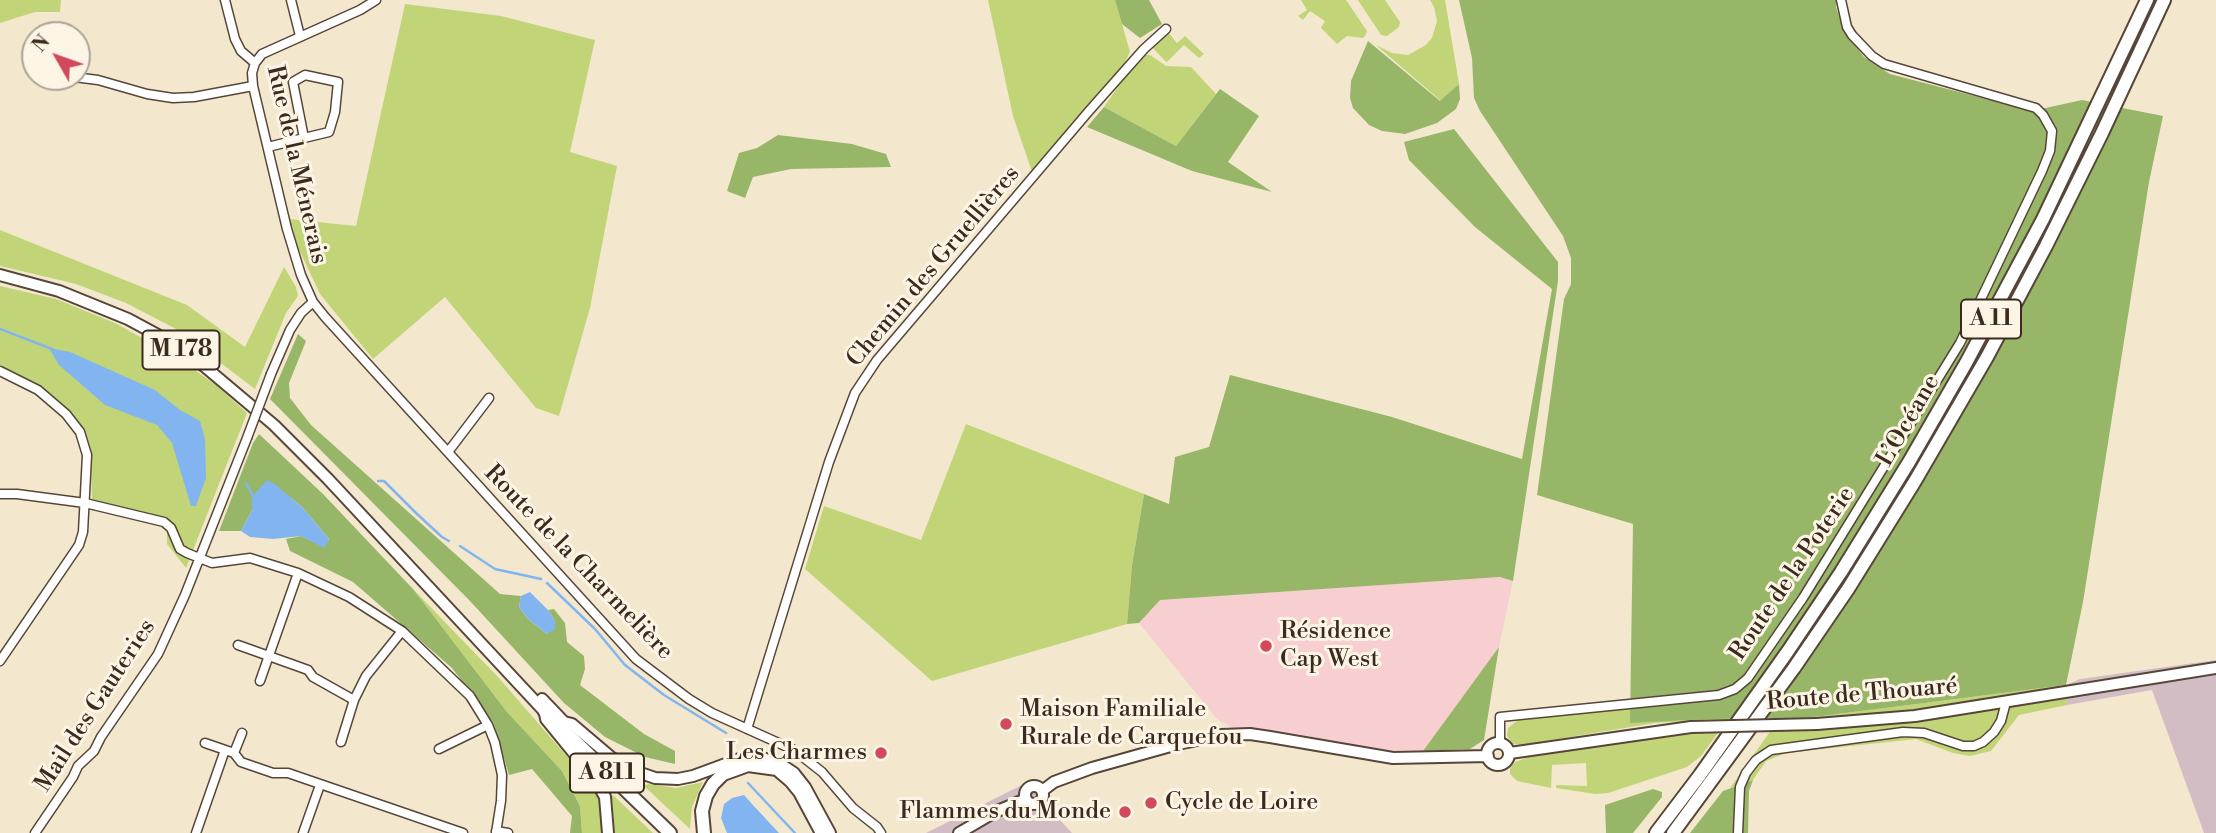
<!DOCTYPE html>
<html>
<head>
<meta charset="utf-8">
<style>
	body { margin:0 }
	#map { position:relative; width:2216px; height:833px; overflow:hidden; background:#f3e8ce; font-family:"Libre Bodoni",serif }
	canvas { display:block }
	.north { position:absolute; left:21px; top:21px; width:70px; height:70px; box-sizing:border-box; background:#fcf5e5; border:2px solid #afa495; border-radius:50%; rotate:310deg; font-size:19px; font-weight:700; line-height:28px; text-align:center; color:#3b2a1e }
	.north::after { content:''; display:block; margin:auto; width:24px; height:32px; background:#d1495b; clip-path:polygon(50% 0,100% 100%,50% 72%,0 100%) }
</style>
</head>
<body>
<div id="map">
<canvas width="2216" height="833"></canvas>
<div class="north">N</div>
</div>
<script>
const ctx = document.querySelector('canvas').getContext('2d');
ctx.lineJoin = 'round';
function fillPath(path, color) { ctx.fillStyle = color; ctx.fill(path, 'evenodd'); }
const poly = rows => new Path2D(rows.map(r => 'M' + r).join(''));
function strokePath(path, color, width, dash) { ctx.strokeStyle = color; ctx.lineWidth = width; ctx.lineCap = dash ? 'butt' : 'round'; ctx.setLineDash(dash || []); ctx.stroke(path); }
function drawText(font, color, halo, rows, align = 'center') {
  ctx.font = font + ' "Libre Bodoni",serif'; ctx.lineWidth = 6; ctx.setLineDash([]); ctx.textBaseline = 'middle'; ctx.strokeStyle = halo; ctx.fillStyle = color; for (const [text, x, y, turn = 0] of rows) {
    ctx.save(); ctx.translate(x, y); ctx.rotate((+turn || 0) * Math.PI / 180); ctx.textAlign = isNaN(turn) ? turn : align; if (halo) ctx.strokeText(text, 0, 0); ctx.fillText(text, 0, 0); ctx.restore();
  }
}
const built = poly([
	[1500,577,1513,581,1499,647,1423,751,1381,750,1280,731,1234,729,1217,719,1139,623,1160,600]
]);
const industrial = poly([
	[2216,660,2216,833,2204,833,2152,690,2067,705,2066,685,2080,679],
	[1026,783,1072,833,926,833]
]);
const green = poly([
	[0,0,61,0,60,12,35,12,0,23],
	[988,0,1115,0,1130,52,1121,70,1032,172,1013,116],
	[1301,0,1346,0,1367,31,1365,36,1363,38,1347,36,1337,44,1321,28,1325,21,1310,11,1303,20,1298,16,1307,10],
	[1358,0,1385,0,1400,22,1399,27,1387,36,1381,35],
	[1430,0,1445,0,1459,84,1441,101,1376,45,1392,53,1408,55,1426,45,1432,38,1437,21,1434,7],
	[405,4,501,16,595,40,570,152,617,166,590,308,559,416,536,408,445,297,373,359,320,294,295,241,289,219,356,226],
	[1168,32,1177,43,1185,36,1204,54,1199,58,1184,45,1167,62,1165,61,1153,48],
	[1146,55,1150,55,1166,66,1191,67,1216,94,1176,146,1104,107,1122,81],
	[0,230,187,305,245,347,284,267,296,287,298,296,286,313,255,389,176,329,126,303,76,284,0,266],
	[0,286,56,299,115,323,175,356,216,385,247,413,186,568,167,544,167,523,92,501,91,465,85,434,42,389,0,367],
	[966,424,1144,494,1132,565,1127,624,932,681,805,569,824,506,921,540],
	[413,589,498,677,585,777,593,791,614,796,653,833,582,833,580,806,562,771,507,712],
	[1760,676,1701,756,1687,767,1608,793,1595,794,1556,788,1556,785,1587,786,1586,763,1552,765,1551,788,1517,781,1510,774,1510,768,1515,762,1537,754,1539,755,1656,736,1698,733,1710,720,1655,723,1522,745,1513,744,1507,736,1508,728,1518,720,1572,713],
	[2066,685,2067,705,2019,715,1991,751,1970,756,1953,753,1916,739,1786,753,1766,761,1753,780,1730,788,1779,719,1806,718],
	[703,782,692,807,690,829,644,786,648,784,676,788]
]);
const forest = poly([
	[1115,0,1149,0,1162,24,1140,38,1122,24],
	[1459,0,1837,0,1836,7,1843,29,1864,57,1890,74,2032,111,2082,100,2163,116,2149,182,2083,602,2066,685,1806,718,1707,719,1630,723,1633,524,1537,495,1564,299,1571,284,1571,258,1563,236,1480,111,1474,98,1472,58],
	[1368,41,1440,101,1459,84,1460,99,1456,109,1437,123,1405,134,1382,131,1369,125,1353,108,1350,98,1351,81],
	[1220,89,1259,116,1228,162,1272,192,1192,171,1087,127,1104,107,1176,146],
	[1454,129,1558,262,1558,281,1513,581,1500,577,1160,600,1139,623,1127,624,1132,565,1144,494,1169,504,1175,457,1209,447,1230,375,1392,417,1522,459,1552,289,1475,227,1409,160,1404,142],
	[778,135,852,144,886,154,891,167,791,169,753,177,745,198,727,191,739,153,757,148],
	[298,334,306,341,289,383,290,398,311,425,500,594,521,596,519,607,528,619,547,634,555,621,548,610,554,609,565,623,567,642,584,656,585,669,580,685,644,734,675,751,675,764,645,757,605,737,564,703,470,601,270,399],
	[259,434,323,494,413,589,507,712,562,771,580,806,582,833,570,833,572,816,532,769,509,775,493,722,452,668,353,582,290,551,286,539,301,536,324,547,329,539,303,508,290,497,252,510,241,531,219,531,253,443],
	[1499,647,1484,740,1470,749,1423,751],
	[1753,780,1749,791,1748,833,1690,833,1723,791],
	[1653,789,1662,792,1662,797,1633,833,1606,833,1605,805]
]);
const water = poly([
	[49,348,70,352,155,390,180,410,200,421,205,439,206,478,196,506,191,506,172,443,157,425,105,405,59,365],
	[267,480,276,485,303,508,329,539,324,548,301,536,273,539,250,537,241,531,252,510,252,497],
	[530,592,548,610,555,621,555,629,547,634,528,619,519,607,521,596],
	[744,795,752,804,779,833,727,833,721,818,724,804,732,798]
]);
const stream = poly([
	[0,329,52,349],
	[378,481,384,481,416,513,442,537,449,541],
	[246,483,254,498],
	[460,546,495,569,541,579],
	[547,583,595,629,625,665,664,695,726,733],
	[748,783,795,833]
]);
const minor = poly([
	[225,0,235,39,241,51,255,63,252,73,253,86,287,229,301,275,313,302,325,317,636,659,689,699,712,713,794,750,822,772,853,808,877,827,881,833],
	[291,0,300,36],
	[255,63,262,54,360,10,376,0],
	[74,77,98,80,147,94,173,98,194,97,253,86],
	[268,147,304,138,329,132,335,112,338,82,305,75,293,82,304,138],
	[0,371,38,390,66,414,80,432,87,455,83,532,79,545,0,661],
	[271,374,290,330,301,313,313,302],
	[448,452,489,398],
	[0,494,17,494,85,503,164,522,171,528,180,549,187,553,212,563,250,558,298,573,349,597,402,631,470,696,488,725,495,743,502,775,501,801,496,833],
	[238,645,308,670,313,677,354,700],
	[260,681,298,573],
	[747,729,829,462,855,393,877,360,1089,111,1144,49,1166,29],
	[341,742,354,700,366,676,402,631],
	[205,743,234,753,241,762,273,773,288,773,463,833],
	[1500,743,1500,717,1719,695,1735,689,1748,678,1803,598,1960,343,2042,171,2050,151,2052,131,2043,115,2036,108,1884,64,1872,56,1852,35,1847,27,1841,0],
	[439,749,488,725],
	[234,753,242,733],
	[496,831,508,833],
	[35,833,73,777,78,766,94,751,101,737,158,654,185,595,247,438],
	[196,833,225,750],
	[303,833,320,785],
	[1738,833,1740,787,1746,773,1756,760,1771,750,1903,732,1924,733,1963,746,1974,746,1983,742,1994,732,2001,721,2006,702]
]);
const major = poly([
	[0,275,59,291,128,319,167,340,204,366,274,425,328,479,545,712,546,719,595,779,605,797,608,833],
	[542,699,564,722,572,724,612,758,635,771,655,778,678,779,693,776,742,758,762,758,779,763,794,773,805,787,830,833],
	[1817,724,1915,716,2216,668],
	'1487 754a11 11 0 1 1 22 0a11 11 0 1 1-22 0Z',
	[1510,753,1691,727],
	'1025 795a9 9 0 1 1 18 0a9 9 0 1 1-18 0Z',
	[1042,791,1054,782,1092,768,1178,744,1221,735,1250,734,1270,737,1393,758,1488,756],
	[959,833,995,812,1026,799]
]);
const highway = poly([
	[545,712,670,833],
	[704,833,702,811,706,796,713,784,723,774,748,765,777,769,791,781,800,792,822,833],
	[1656,833,1700,775,1788,651,1841,572,1909,462,1966,363,2043,219,2147,0],
	[1673,833,1794,668,1848,589,1915,481,1987,357,2046,246,2102,133,2164,0]
]);
const minorBridge = poly([
	[247,438,271,374]
]);
const majorBridge = poly([
	[1691,727,1817,724]
]);
const markers = [
	[1266,646,7,"#d1495b"],
	[1006,724,7,"#d1495b"],
	[881,753,7,"#d1495b"],
	[1151,803,7,"#d1495b"],
	[1125,812,7,"#d1495b"]
];
const shields = [
	[1991,319,60],
	[181,350,77],
	[607,773,74]
];
const shieldNames = [
	["A 11",1991,319],
	["M 178",181,350],
	["A 811",607,773]
];
const streetNames = [
	["Rue de la Ménerais",296,165,77],
	["Chemin des Gruellières",934,267,-50],
	["L’Océane",1909,421,-60],
	["Route de la Charmelière",578,563,46],
	["Route de la Poterie",1793,574,-56],
	["Route de Thouaré",1862,695,-5],
	["Mail des Gauteries",96,706,-57]
];
const poiNames = [
	["Résidence",1280,632],
	["Cap West",1280,660],
	["Maison Familiale",1020,710],
	["Rurale de Carquefou",1020,738],
	["Les Charmes",867,753,"right"],
	["Cycle de Loire",1165,803],
	["Flammes du Monde",1111,812,"right"]
];
fillPath(built, '#f7cfd0');
fillPath(industrial, '#d2bdc5');
fillPath(green, '#c1d578');
fillPath(forest, '#98b668');
fillPath(water, '#82b5ef');
strokePath(stream, '#82b5ef', 2.5);
strokePath(minor, '#574638', 11);
strokePath(major, '#574638', 14);
strokePath(highway, '#574638', 16);
strokePath(minor, '#fff', 8);
strokePath(major, '#fff', 10);
strokePath(highway, '#fff', 12);
strokePath(minorBridge, '#574638', 11, []);
strokePath(majorBridge, '#574638', 14, []);
strokePath(minorBridge, '#fff', 8);
strokePath(majorBridge, '#fff', 10);
for (const [x, y, r, color] of markers) { const dot = new Path2D(); dot.arc(x, y, r, 0, 2 * Math.PI); ctx.fillStyle = color; ctx.fill(dot); strokePath(dot, '#fcf5e5', 2.5); }
for (const [x, y, w] of shields) { const box = new Path2D(); box.roundRect(x - w / 2, y - 19.5, w, 39, 5); ctx.fillStyle = '#fcf5e5'; ctx.fill(box); strokePath(box, '#3b2a1e', 2); }
drawText('bold 23px', '#3b2a1e', null, shieldNames);
drawText('24px', '#3b2a1e', '#fcf5e5', streetNames);
drawText('24px', '#3b2a1e', '#fcf5e5', poiNames, 'left');
</script>
</body>
</html>
